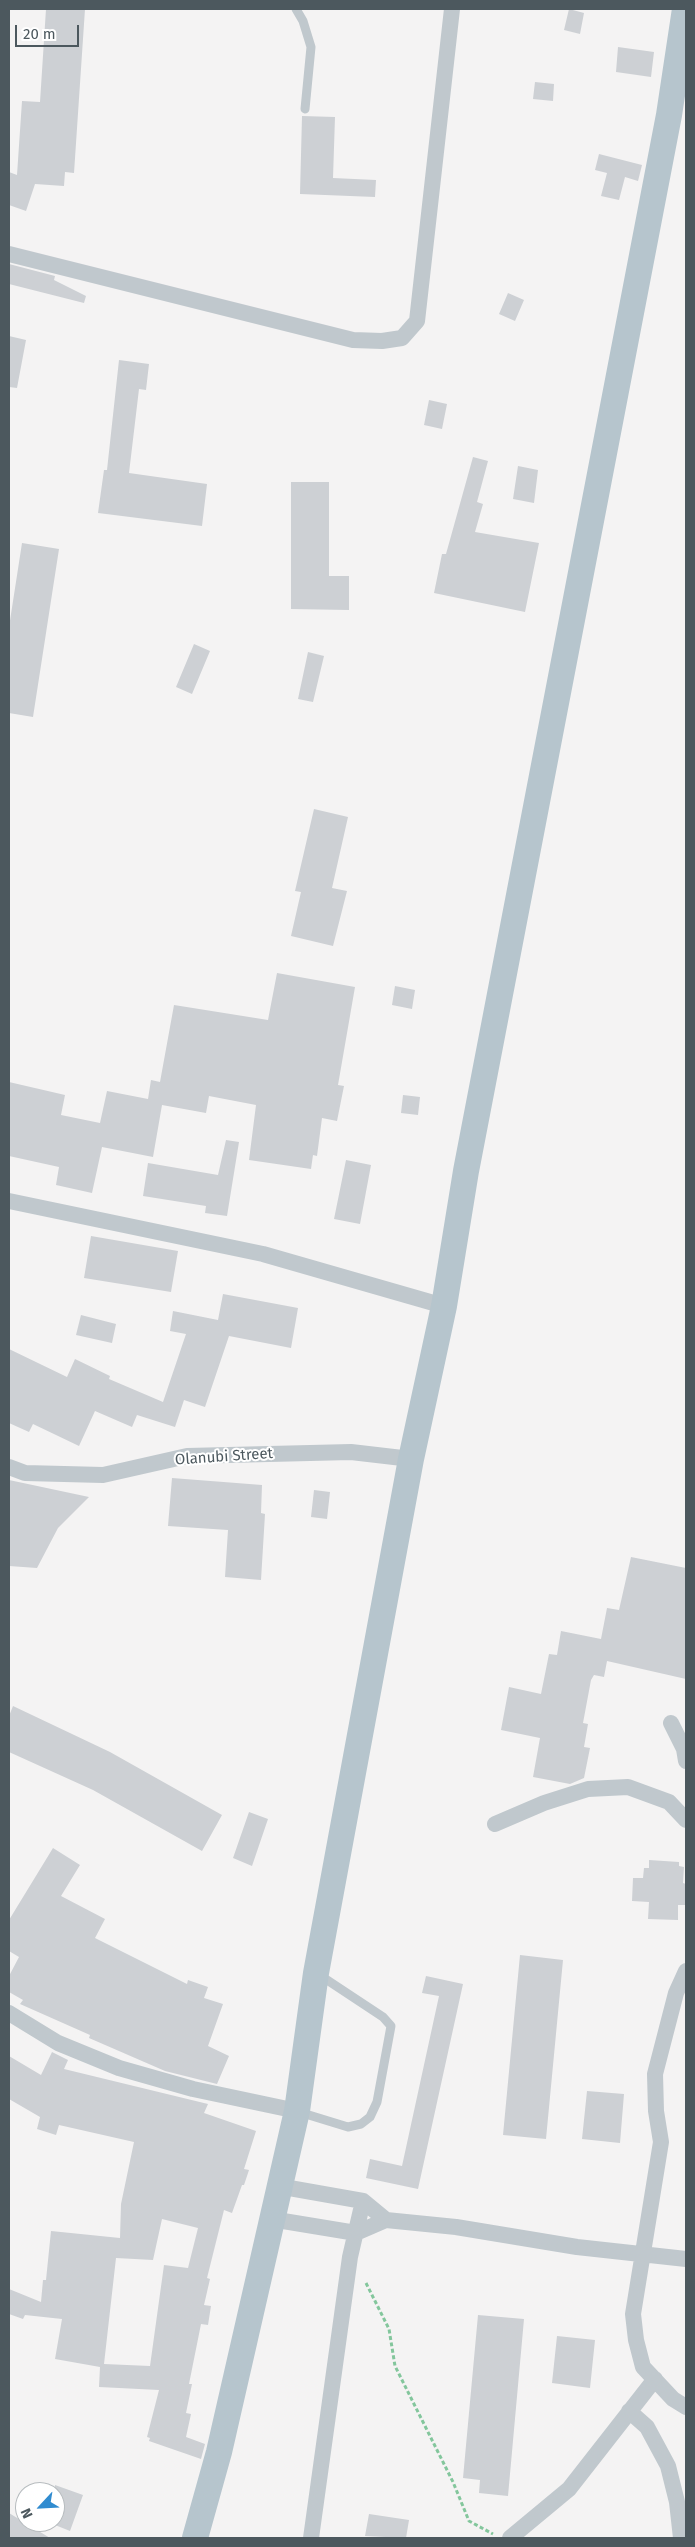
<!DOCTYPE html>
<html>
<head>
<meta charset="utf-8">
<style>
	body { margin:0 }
	#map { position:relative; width:695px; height:2547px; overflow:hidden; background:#f4f3f3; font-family:"Fira Sans",sans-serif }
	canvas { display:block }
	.frame { position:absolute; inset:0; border:10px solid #4c585e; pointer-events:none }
	.north { position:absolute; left:15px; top:2482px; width:50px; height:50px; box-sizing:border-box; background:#fff; border:1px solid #b7bcbf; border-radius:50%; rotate:245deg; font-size:14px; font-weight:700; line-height:20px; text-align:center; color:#4c585e }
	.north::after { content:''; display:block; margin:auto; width:18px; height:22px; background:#318cd0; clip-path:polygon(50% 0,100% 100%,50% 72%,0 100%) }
	.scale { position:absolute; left:15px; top:25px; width:64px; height:22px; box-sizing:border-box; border:2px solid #4c585e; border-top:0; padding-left:6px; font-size:15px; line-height:18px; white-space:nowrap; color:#4c585e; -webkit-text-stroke:4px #fff; paint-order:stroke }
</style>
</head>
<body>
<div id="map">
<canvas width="695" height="2547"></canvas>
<div class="frame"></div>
<div class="north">N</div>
<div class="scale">20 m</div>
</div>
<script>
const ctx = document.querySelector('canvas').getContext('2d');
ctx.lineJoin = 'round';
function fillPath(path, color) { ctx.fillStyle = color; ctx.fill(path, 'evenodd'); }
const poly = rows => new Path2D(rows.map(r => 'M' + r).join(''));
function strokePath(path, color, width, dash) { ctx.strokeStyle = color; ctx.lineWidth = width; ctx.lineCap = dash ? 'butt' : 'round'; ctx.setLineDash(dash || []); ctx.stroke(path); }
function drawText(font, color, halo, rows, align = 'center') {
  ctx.font = font + ' "Fira Sans",sans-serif'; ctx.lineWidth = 4; ctx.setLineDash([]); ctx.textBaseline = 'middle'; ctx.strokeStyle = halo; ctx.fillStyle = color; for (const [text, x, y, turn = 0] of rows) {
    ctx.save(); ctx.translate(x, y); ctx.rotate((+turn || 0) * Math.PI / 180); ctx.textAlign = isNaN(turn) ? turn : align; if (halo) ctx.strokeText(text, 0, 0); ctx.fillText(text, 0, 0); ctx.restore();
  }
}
const building = poly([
	[46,9,85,9,74,173,65,172,64,186,35,184,26,211,9,205,9,172,17,175,22,101,40,102],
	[569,9,584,13,580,34,564,30],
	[618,47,654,52,651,77,616,72],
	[535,82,554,84,553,101,533,99],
	[302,116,335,117,333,178,376,180,375,197,300,194],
	[599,154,642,165,638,181,625,177,619,200,601,196,607,173,595,170],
	[9,264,55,276,54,280,86,296,84,303,9,284],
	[508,293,524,300,515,321,499,314],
	[9,336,26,340,17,388,9,387],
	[119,360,149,364,146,390,139,389,129,473,207,484,202,526,98,513,104,470,107,470],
	[429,400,447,404,442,429,424,425],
	[473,457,488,461,477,502,483,504,475,532,539,543,525,612,434,593,442,554,446,554],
	[518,466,538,470,534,503,513,499],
	[291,482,329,482,329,576,349,576,349,610,291,609],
	[22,543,59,549,33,717,9,713,9,627],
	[194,644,210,651,192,694,176,687],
	[308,652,324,656,313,702,298,699],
	[314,809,348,817,332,888,347,891,333,946,291,936,301,892,295,891],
	[277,973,355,987,338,1085,344,1086,337,1121,322,1118,317,1156,313,1155,311,1169,249,1160,256,1105,209,1096,206,1113,162,1105,153,1157,102,1147,92,1193,56,1185,59,1167,9,1156,9,1082,65,1095,61,1115,100,1123,107,1091,148,1099,151,1080,160,1082,174,1005,268,1020],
	[395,986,415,990,412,1009,392,1005],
	[403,1095,420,1097,418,1115,401,1113],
	[226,1140,239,1142,227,1216,205,1213,206,1206,143,1196,148,1163,218,1175],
	[346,1160,371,1165,360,1224,334,1219],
	[91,1236,178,1251,171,1292,84,1278],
	[223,1294,298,1308,291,1348,229,1336,205,1407,184,1400,175,1427,137,1415,132,1427,95,1411,79,1446,33,1424,29,1432,9,1423,9,1349,67,1377,75,1359,110,1376,109,1379,163,1402,186,1334,170,1331,173,1311,218,1320],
	[81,1315,116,1324,112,1343,76,1335],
	[172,1478,262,1485,261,1513,265,1514,261,1580,225,1577,228,1530,168,1526],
	[9,1480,89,1497,58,1528,37,1568,9,1566],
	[314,1490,330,1492,327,1519,311,1517],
	[631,1557,686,1568,686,1679,607,1661,604,1677,594,1675,591,1680,583,1723,588,1724,584,1747,590,1748,584,1778,570,1784,533,1777,540,1738,501,1730,509,1687,541,1694,549,1654,557,1655,561,1631,601,1639,607,1608,619,1610],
	[13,1706,110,1752,222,1815,202,1851,93,1790,9,1752,9,1716],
	[249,1812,268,1819,252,1866,233,1858],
	[53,1848,80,1865,61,1896,105,1919,95,1938,187,1984,188,1980,208,1987,204,1998,223,2004,208,2046,229,2056,217,2084,165,2071,89,2038,90,2035,20,2004,23,2000,9,1992,9,1976,19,1957,9,1951,9,1920],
	[649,1860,679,1862,679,1866,684,1867,683,1883,686,1884,686,1905,678,1905,678,1920,648,1919,649,1902,632,1901,633,1878,643,1878,644,1868,649,1868],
	[520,1955,563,1960,546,2139,503,2135],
	[426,1976,463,1984,418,2189,366,2178,370,2159,402,2166,439,1996,422,1993],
	[52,2052,68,2060,64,2069,208,2104,204,2113,256,2131,244,2169,249,2170,244,2185,242,2185,232,2213,224,2210,207,2278,210,2279,204,2305,211,2306,208,2325,201,2324,189,2384,192,2384,186,2413,191,2414,186,2437,205,2444,201,2459,149,2441,150,2438,147,2437,159,2390,99,2387,100,2367,55,2359,62,2319,25,2315,23,2319,9,2314,9,2289,41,2302,43,2280,46,2280,51,2231,120,2238,121,2204,134,2142,59,2125,56,2135,37,2129,40,2117,9,2099,9,2056,41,2075],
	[162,2219,198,2228,188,2268,164,2265,150,2366,104,2364,116,2258,153,2260],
	[587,2091,624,2094,620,2143,582,2139],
	[478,2315,524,2319,508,2496,479,2493,480,2480,463,2478],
	[557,2336,595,2340,590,2388,552,2383],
	[55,2485,83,2495,70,2531,55,2525],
	[9,2513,50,2538,9,2538],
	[369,2514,409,2520,406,2538,365,2536]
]);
const path = poly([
	[366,2283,389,2329,395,2366,453,2482,469,2521,493,2534]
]);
const lane = poly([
	[296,9,303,21,311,47,305,109],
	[299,2112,348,2127,361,2124,370,2117,377,2102,391,2026,383,2017,318,1974]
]);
const street = poly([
	[9,254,353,340,382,341,402,338,417,321,452,9],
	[9,1201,263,1254,444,1306],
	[9,1467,25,1473,103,1475,187,1456,351,1452,411,1459],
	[671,1723,684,1749,686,1761],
	[495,1824,544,1803,588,1789,628,1787,669,1802,686,1820],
	[686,1971,676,1993,655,2074,656,2111,661,2142,633,2314,636,2340,643,2367,673,2399,686,2407],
	[9,2013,58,2043,119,2068,193,2089,297,2111],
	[278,2186,363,2201,386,2220],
	[271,2219,356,2233,386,2220,456,2227,577,2247,686,2259],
	[629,2411,647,2427,668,2466,677,2502,681,2538],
	[311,2538,350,2257,363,2201],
	[510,2538,569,2489,655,2379]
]);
const primary = poly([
	[195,2538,219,2452,297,2111,316,1973,411,1459,444,1306,466,1171,669,115,685,9]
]);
const streetNames = [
	["Olanubi Street",224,1457,-4]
];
fillPath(building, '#cdd0d4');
strokePath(path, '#83c69c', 3, [4, 2.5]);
strokePath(lane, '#c0c8cd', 9);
strokePath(street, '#c0c8cd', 16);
strokePath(primary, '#b6c5cd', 26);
drawText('15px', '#4c585e', '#fff', streetNames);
</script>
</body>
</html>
